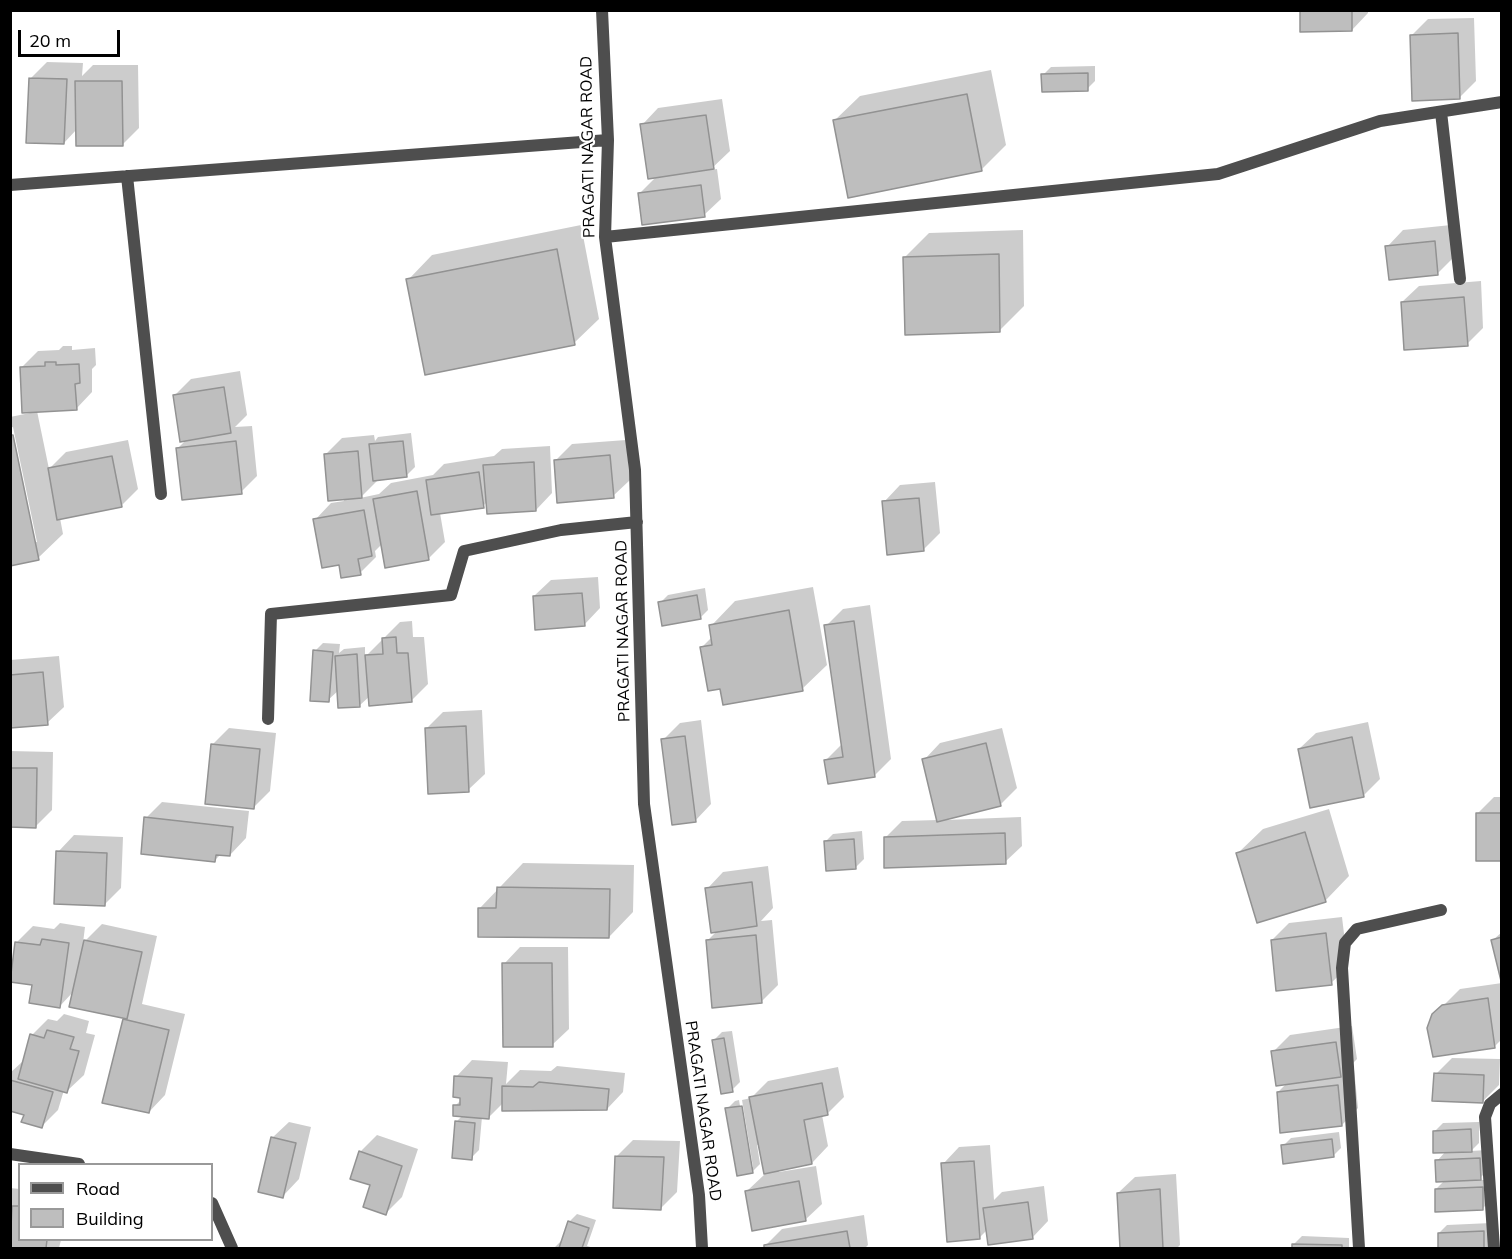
<!DOCTYPE html>
<html>
<head>
<meta charset="utf-8">
<style>
	body { margin:0 }
	#map { position:relative; width:1512px; height:1259px; overflow:hidden; background:#fff; font-family:Mulish,sans-serif }
	canvas { display:block }
	.frame { position:absolute; inset:0; border:12px solid #000; pointer-events:none }
	.legend { position:absolute; left:18px; top:1163px; width:195px; height:78px; box-sizing:border-box; background:#fff; border:2px solid #999; margin:0; padding:8px 10px; list-style:none; font-size:18px; color:#000 }
	.legend li { display:flex; align-items:center; gap:12px; height:30px }
	.legend b { width:30px; border:2px solid #999 }
	.scale { position:absolute; left:18px; top:30px; width:102px; height:27px; box-sizing:border-box; border:3px solid #000; border-top:0; padding-left:8px; font-size:18px; line-height:21px; white-space:nowrap; color:#000; -webkit-text-stroke:4px #fff; paint-order:stroke }
</style>
</head>
<body>
<div id="map">
<canvas width="1512" height="1259"></canvas>
<div class="frame"></div>
<ul class="legend">
<li><b style="height:8px;background:#4e4e4e"></b>Road</li>
<li><b style="height:16px;background:#bebebe"></b>Building</li>
</ul>
<div class="scale">20 m</div>
</div>
<script>
const ctx = document.querySelector('canvas').getContext('2d');
ctx.lineJoin = 'round';
function fillPath(path, color) { ctx.fillStyle = color; ctx.fill(path, 'evenodd'); }
const poly = rows => new Path2D(rows.map(r => 'M' + r).join(''));
function strokePath(path, color, width, dash) { ctx.strokeStyle = color; ctx.lineWidth = width; ctx.lineCap = dash ? 'butt' : 'round'; ctx.setLineDash(dash || []); ctx.stroke(path); }
function drawText(font, color, halo, rows, align = 'center') {
  ctx.font = font + ' Mulish,sans-serif'; ctx.lineWidth = 4.5; ctx.setLineDash([]); ctx.textBaseline = 'middle'; ctx.strokeStyle = halo; ctx.fillStyle = color; for (const [text, x, y, turn = 0] of rows) {
    ctx.save(); ctx.translate(x, y); ctx.rotate((+turn || 0) * Math.PI / 180); ctx.textAlign = isNaN(turn) ? turn : align; if (halo) ctx.strokeText(text, 0, 0); ctx.fillText(text, 0, 0); ctx.restore();
  }
}
const shadow = poly([
	[1302,10,1368,10,1368,13,1352,30],
	[1474,18,1476,81,1459,98,1411,36,1428,19],
	[47,62,83,63,82,76,93,65,138,65,139,128,123,144,77,129,64,143,30,79],
	[1095,66,1095,81,1087,89,1043,75,1051,67],
	[991,70,1006,145,981,170,835,120,860,96],
	[722,99,730,151,710,170,717,169,721,199,704,215,639,194,657,176,642,125,658,108],
	[581,225,599,319,574,343,408,280,432,255],
	[1451,225,1454,257,1438,273,1387,247,1403,230],
	[1023,230,1024,306,999,331,905,257,929,233],
	[1481,281,1483,328,1467,344,1402,302,1419,286],
	[63,346,72,346,72,350,95,348,96,365,92,369,92,392,76,409,37,411,49,469,66,452,128,440,138,489,121,506,60,518,63,534,38,558,10,564,10,430,34,542,37,542,13,427,10,428,10,417,30,413,22,367,38,351,59,350],
	[240,371,247,415,235,427,252,426,257,476,241,492,177,449,187,439,174,396,191,379],
	[411,433,415,467,407,475,378,480,360,498,379,494,391,483,433,475,444,464,494,456,502,449,550,446,552,493,536,510,487,502,483,506,440,513,445,542,428,559,382,544,375,551,376,557,360,573,340,563,315,520,331,503,344,501,326,454,342,438,374,435,375,441,378,437],
	[626,440,630,480,613,496,555,461,572,444],
	[935,482,940,533,923,550,884,502,900,485],
	[598,577,600,608,584,625,534,596,551,580],
	[813,587,827,665,802,689,721,687,702,647,712,637,711,626,735,601],
	[705,588,708,610,700,618,660,603,668,595],
	[870,605,891,759,875,775,829,782,826,760,843,743,826,626,843,609],
	[412,621,413,637,424,637,428,684,411,701,370,696,360,705,339,690,328,700,315,651,323,643,340,644,339,653,344,649,365,647,365,657,400,622],
	[59,656,64,707,47,723,10,726,10,660],
	[482,710,485,774,468,790,427,728,443,712],
	[701,720,711,804,695,821,663,740,680,723],
	[1368,722,1380,779,1363,796,1299,749,1316,733],
	[229,728,276,733,270,791,254,807,212,745],
	[1002,728,1017,788,1000,805,945,820,1021,817,1022,846,1005,862,885,838,902,821,938,820,924,760,940,743],
	[10,751,53,752,52,810,35,827,10,826],
	[1494,797,1502,797,1502,860,1477,814],
	[162,802,249,811,246,838,230,855,221,854,214,861,146,818],
	[1329,809,1349,876,1325,901,1238,853,1263,829],
	[862,831,864,859,856,867,825,842,833,834],
	[74,835,123,837,121,888,104,905,58,852],
	[523,863,634,865,633,912,609,937,480,908],
	[768,866,773,908,761,921,772,920,778,985,761,1002,707,941,718,930,707,889,723,872],
	[1342,917,1348,967,1331,983,1272,940,1289,923],
	[60,923,85,927,83,943,102,924,157,936,142,1004,185,1014,165,1095,149,1112,104,1102,125,1017,73,992,60,1006,33,984,16,943,33,926,54,929],
	[1502,932,1502,978,1493,940],
	[520,947,568,947,569,1029,552,1045,504,964],
	[1502,983,1502,1039,1494,1047,1434,1015,1460,989],
	[64,1014,89,1021,86,1033,95,1035,84,1075,67,1091,64,1090,58,1110,42,1126,26,1114,10,1109,10,1073,22,1062,24,1063,32,1035,48,1019,57,1021],
	[1352,1026,1357,1059,1346,1070,1354,1069,1358,1108,1342,1125,1278,1092,1287,1083,1273,1052,1290,1035],
	[732,1031,740,1082,732,1090,714,1040,722,1032],
	[1452,1058,1500,1059,1499,1085,1482,1102,1436,1074],
	[472,1060,508,1062,506,1084,520,1070,551,1071,557,1066,625,1073,623,1092,607,1109,504,1102,489,1117,482,1117,479,1150,471,1158,456,1122,463,1115,455,1106,462,1099,456,1077],
	[838,1067,844,1097,827,1114,822,1115,828,1146,812,1163,778,1169,779,1172,816,1166,822,1204,805,1220,753,1229,747,1191,765,1174,760,1144,757,1145,760,1164,752,1172,738,1174,727,1109,735,1101,739,1100,750,1167,753,1167,742,1100,751,1098,768,1081],
	[289,1122,311,1127,299,1179,283,1196,272,1138],
	[1479,1122,1479,1143,1471,1151,1487,1150,1488,1170,1478,1180,1490,1180,1490,1201,1482,1209,1436,1189,1445,1180,1437,1161,1446,1151,1435,1131,1443,1123],
	[1339,1132,1341,1148,1333,1156,1283,1146,1291,1138],
	[377,1135,418,1149,402,1197,385,1214,371,1184,360,1152],
	[633,1140,680,1141,677,1192,661,1208,617,1156],
	[990,1145,994,1200,1002,1192,1044,1186,1048,1221,1032,1238,988,1229,979,1238,943,1164,959,1147],
	[1176,1174,1180,1245,1177,1248,1121,1248,1118,1193,1135,1177],
	[10,1188,20,1189,20,1240,61,1240,59,1248,10,1248],
	[577,1214,596,1220,587,1246,594,1248,554,1248,563,1239,569,1222],
	[864,1215,868,1245,865,1248,766,1248,765,1246,782,1229],
	[1491,1223,1490,1248,1440,1248,1439,1233,1447,1225],
	[1302,1236,1349,1238,1349,1248,1293,1248,1294,1244]
]);
const building = poly([
	[1300,10,1352,10,1352,31,1300,32,1300,10],
	[1458,33,1460,99,1412,101,1410,35,1458,33],
	[1088,73,1088,91,1042,92,1041,74,1088,73],
	[29,78,67,79,64,144,26,143,29,78],
	[75,81,122,81,123,146,76,146,75,81],
	[967,94,982,171,848,198,833,120,967,94],
	[706,115,714,169,648,179,640,124,706,115],
	[701,185,705,217,642,225,638,193,701,185],
	[1435,241,1438,275,1389,280,1385,246,1435,241],
	[557,249,575,345,425,375,406,279,557,249],
	[999,254,1000,332,905,335,903,257,999,254],
	[1464,297,1468,346,1404,350,1401,302,1464,297],
	[45,362,56,362,56,365,79,364,80,383,75,384,77,410,22,413,20,367,45,366,45,362],
	[224,387,231,433,180,442,173,395,224,387],
	[10,435,13,435,39,560,10,566,10,435],
	[236,441,242,494,182,500,176,448,236,441],
	[403,441,407,477,373,481,369,444,403,441],
	[358,451,362,498,328,501,324,454,358,451],
	[610,455,614,498,557,503,554,460,610,455],
	[112,456,122,507,57,520,48,468,112,456],
	[534,462,536,511,487,514,483,465,534,462],
	[479,472,484,508,431,515,426,480,479,472],
	[417,491,429,560,385,568,373,499,417,491],
	[919,498,924,551,887,555,882,501,919,498],
	[364,510,372,556,358,559,361,575,341,578,339,565,322,568,313,519,364,510],
	[582,593,585,626,535,630,533,596,582,593],
	[697,595,701,619,662,626,658,602,697,595],
	[789,610,803,691,723,705,720,689,708,691,700,647,712,645,709,625,789,610],
	[854,621,875,777,828,784,824,760,843,757,824,625,854,621],
	[396,637,397,653,408,653,412,702,369,706,365,655,383,654,382,638,396,637],
	[313,650,333,652,329,702,310,701,313,650],
	[357,654,360,707,338,708,335,656,357,654],
	[43,672,48,725,10,728,10,675,43,672],
	[466,726,469,792,428,794,425,728,466,726],
	[685,736,696,822,672,825,661,739,685,736],
	[1352,737,1364,797,1310,808,1298,749,1352,737],
	[986,743,1001,806,937,822,922,759,986,743],
	[211,744,260,749,254,809,205,804,211,744],
	[10,768,37,768,36,828,10,827,10,768],
	[1476,813,1502,813,1502,861,1476,861,1476,813],
	[144,817,233,827,230,856,216,855,215,862,141,854,144,817],
	[1305,832,1326,902,1257,923,1236,853,1305,832],
	[1005,833,1006,864,884,868,884,837,1005,833],
	[854,839,856,869,826,871,824,841,854,839],
	[56,851,107,853,105,906,54,904,56,851],
	[752,882,757,926,711,933,705,888,752,882],
	[497,887,610,889,609,938,478,937,478,908,496,908,497,887],
	[1326,933,1332,985,1276,991,1271,940,1326,933],
	[756,935,762,1003,712,1008,706,940,756,935],
	[1502,937,1502,985,1491,940,1502,937],
	[42,939,69,943,60,1008,29,1003,32,985,10,982,15,942,40,945,42,939],
	[84,940,142,952,127,1019,69,1007,84,940],
	[502,963,552,963,553,1047,503,1047,502,963],
	[1488,998,1495,1048,1433,1057,1427,1028,1432,1014,1442,1005,1488,998],
	[123,1019,169,1030,149,1113,102,1103,123,1019],
	[47,1030,74,1037,70,1049,79,1051,67,1093,18,1079,30,1034,44,1038,47,1030],
	[724,1038,733,1092,721,1094,712,1040,724,1038],
	[1336,1042,1341,1077,1276,1086,1271,1051,1336,1042],
	[1434,1073,1484,1075,1483,1103,1432,1101,1434,1073],
	[454,1076,492,1078,489,1119,453,1116,453,1105,460,1105,460,1098,453,1097,454,1076],
	[10,1080,53,1092,42,1128,21,1122,24,1115,10,1111,10,1080],
	[539,1082,609,1089,607,1110,502,1111,502,1086,533,1087,539,1082],
	[822,1083,828,1115,804,1120,812,1164,764,1174,749,1097,822,1083],
	[1338,1085,1342,1126,1280,1133,1277,1092,1338,1085],
	[742,1106,753,1173,737,1176,725,1108,742,1106],
	[455,1121,475,1123,472,1160,452,1158,455,1121],
	[1471,1129,1472,1152,1433,1153,1433,1131,1471,1129],
	[271,1137,296,1143,283,1198,258,1192,271,1137],
	[1332,1139,1334,1157,1283,1164,1281,1145,1332,1139],
	[359,1151,402,1166,386,1215,363,1207,370,1185,350,1179,359,1151],
	[615,1156,664,1157,661,1210,613,1208,615,1156],
	[1480,1158,1481,1180,1436,1182,1435,1160,1480,1158],
	[974,1161,980,1239,947,1242,941,1163,974,1161],
	[799,1181,806,1221,752,1231,745,1191,799,1181],
	[1483,1187,1483,1210,1435,1212,1435,1189,1483,1187],
	[1160,1189,1163,1248,1120,1248,1117,1193,1160,1189],
	[1028,1202,1033,1239,988,1245,983,1208,1028,1202],
	[12,1206,20,1206,20,1240,47,1240,46,1248,10,1248,12,1206],
	[568,1221,589,1228,582,1248,559,1248,568,1221],
	[847,1231,850,1248,764,1248,764,1245,847,1231],
	[1484,1231,1484,1248,1438,1248,1438,1233,1484,1231],
	[1292,1244,1342,1245,1342,1248,1292,1248,1292,1244]
]);
const street = poly([
	[602,10,608,140,605,237,635,470,644,804,699,1195,702,1248],
	[1441,112,1460,279],
	[127,176,161,494],
	[10,185,608,140],
	[605,237,1218,174,1380,121,1502,102],
	[268,719,271,614,451,595,464,551,561,530,637,522],
	[10,1154,79,1164],
	[212,1203,232,1248],
	[1359,1248,1342,968,1345,943,1357,929,1441,910],
	[1494,1248,1485,1117,1490,1104,1502,1094]
]);
const streetNames = [
	["PRAGATI NAGAR ROAD",588,147,-91],
	["PRAGATI NAGAR ROAD",623,631,-91],
	["PRAGATI NAGAR ROAD",703,1111,82]
];
fillPath(shadow, '#0003');
fillPath(building, '#bebebe');
strokePath(building, '#929292', 1.5);
strokePath(street, '#4e4e4e', 12);
drawText('16px', '#000', '#fff', streetNames);
</script>
</body>
</html>
